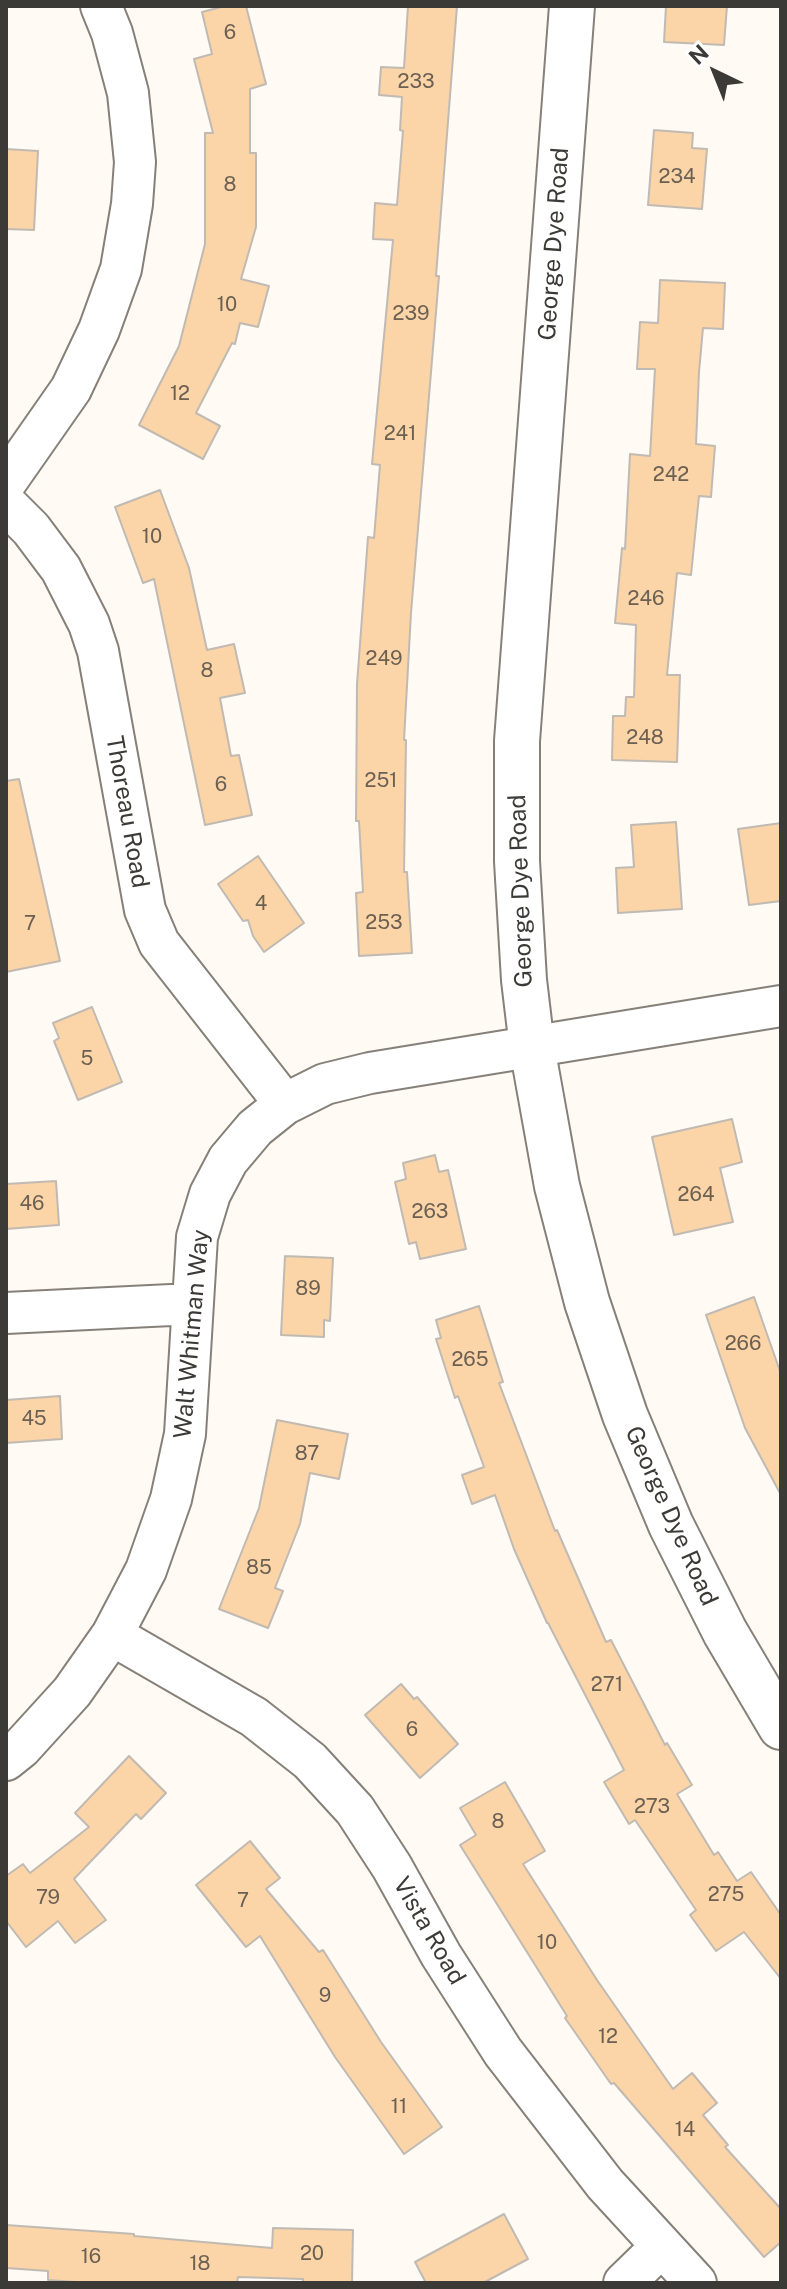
<!DOCTYPE html>
<html>
<head>
<meta charset="utf-8">
<style>
	body { margin:0 }
	#map { position:relative; width:787px; height:2289px; overflow:hidden; background:#fffaf4; font-family:"Public Sans",sans-serif }
	canvas { display:block }
	.frame { position:absolute; inset:0; border:8px solid #3c3a37; pointer-events:none }
	.north { position:absolute; left:675px; top:32px; width:80px; height:80px; -webkit-text-stroke:6px #fff; paint-order:stroke; rotate:317deg; font-size:22px; font-weight:700; line-height:32px; text-align:center; color:#3c3a37 }
	.north::after { content:''; display:block; margin:auto; width:28px; height:36px; background:#3c3a37; clip-path:polygon(50% 0,100% 100%,50% 72%,0 100%) }
</style>
</head>
<body>
<div id="map">
<canvas width="787" height="2289"></canvas>
<div class="frame"></div>
<div class="north">N</div>
</div>
<script>
const ctx = document.querySelector('canvas').getContext('2d');
ctx.lineJoin = 'round';
function fillPath(path, color) { ctx.fillStyle = color; ctx.fill(path, 'evenodd'); }
const poly = rows => new Path2D(rows.map(r => 'M' + r).join(''));
function strokePath(path, color, width, dash) { ctx.strokeStyle = color; ctx.lineWidth = width; ctx.lineCap = dash ? 'butt' : 'round'; ctx.setLineDash(dash || []); ctx.stroke(path); }
function drawText(font, color, halo, rows, align = 'center') {
  ctx.font = font + ' "Public Sans",sans-serif'; ctx.lineWidth = 7; ctx.setLineDash([]); ctx.textBaseline = 'middle'; ctx.strokeStyle = halo; ctx.fillStyle = color; for (const [text, x, y, turn = 0] of rows) {
    ctx.save(); ctx.translate(x, y); ctx.rotate((+turn || 0) * Math.PI / 180); ctx.textAlign = isNaN(turn) ? turn : align; if (halo) ctx.strokeText(text, 0, 0); ctx.fillText(text, 0, 0); ctx.restore();
  }
}
const building = poly([
	[225,6,246,6,266,84,250,89,250,153,256,153,256,227,241,279,269,286,258,327,240,323,235,344,232,343,196,413,220,426,203,459,139,425,179,346,205,244,205,133,213,133,194,59,212,54,202,12,225,6],
	[408,6,457,6,436,276,439,276,411,613,404,740,406,740,404,872,407,872,412,953,359,956,356,893,363,892,359,821,356,821,357,684,368,537,374,538,380,465,372,464,393,240,373,239,375,203,397,205,403,131,400,130,402,97,379,95,381,67,404,68,408,6],
	[666,6,727,6,724,45,664,42,666,6],
	[654,130,693,133,692,148,707,149,702,209,648,205,654,130],
	[6,149,38,151,34,230,6,229,6,149],
	[660,280,725,283,723,329,703,328,699,372,696,444,715,446,711,497,699,496,691,575,677,573,667,675,680,675,677,762,612,760,613,716,625,716,626,697,634,697,636,625,615,623,622,548,625,549,630,454,650,456,655,369,637,369,640,322,658,323,660,280],
	[160,490,189,568,207,650,234,644,245,693,220,698,231,756,239,755,252,815,205,825,154,579,143,583,115,507,160,490],
	[19,779,60,961,6,972,6,781,19,779],
	[676,822,682,909,618,913,616,868,634,867,631,825,676,822],
	[781,823,781,901,749,905,738,829,781,823],
	[258,856,304,923,264,952,253,936,248,920,243,921,218,884,258,856],
	[92,1007,122,1082,78,1100,54,1041,59,1038,53,1023,92,1007],
	[732,1119,742,1162,720,1168,733,1222,674,1235,652,1137,732,1119],
	[435,1155,439,1172,448,1170,466,1249,420,1259,416,1242,409,1244,395,1182,406,1179,403,1163,435,1155],
	[56,1181,59,1225,6,1229,6,1184,56,1181],
	[285,1256,333,1258,330,1321,324,1320,324,1337,281,1335,285,1256],
	[754,1297,781,1374,781,1495,745,1428,706,1315,754,1297],
	[479,1306,503,1382,499,1383,555,1531,557,1530,606,1642,611,1640,665,1745,667,1743,692,1785,677,1794,714,1855,718,1852,737,1881,751,1872,781,1915,781,1979,744,1932,716,1951,690,1915,696,1910,635,1820,629,1824,604,1782,624,1770,548,1623,547,1623,514,1549,495,1495,472,1504,462,1475,484,1467,458,1396,455,1398,436,1339,441,1338,436,1320,479,1306],
	[60,1396,62,1439,6,1443,6,1400,60,1396],
	[277,1420,348,1434,339,1479,310,1473,300,1524,275,1588,283,1591,268,1628,219,1609,259,1508,277,1420],
	[401,1684,414,1699,417,1697,458,1744,420,1778,365,1715,401,1684],
	[129,1756,166,1793,141,1819,136,1814,74,1879,106,1920,75,1943,58,1921,26,1947,6,1921,6,1876,23,1864,30,1873,89,1827,75,1813,129,1756],
	[505,1782,545,1851,523,1864,597,1980,673,2089,692,2073,717,2103,703,2115,728,2145,725,2147,781,2209,781,2242,764,2257,614,2083,611,2084,565,2018,567,2016,460,1845,476,1835,460,1808,505,1782],
	[250,1841,280,1878,266,1889,319,1952,323,1950,381,2042,442,2127,404,2154,335,2057,260,1936,246,1947,196,1885,250,1841],
	[504,2214,528,2259,483,2283,426,2283,415,2262,504,2214],
	[6,2225,134,2234,134,2236,272,2248,273,2228,353,2230,352,2283,303,2283,303,2279,238,2277,237,2283,89,2283,48,2280,48,2271,6,2268,6,2225]
]);
const street = poly([
	[6,482,71,389,99,330,121,269,132,204,135,162,128,93,112,33,101,6],
	[6,504,31,529,61,569,89,624,98,651,145,910,159,943,285,1104],
	[6,1313,192,1304],
	[112,1635,254,1717,310,1761,355,1810,392,1867,441,1955,503,2052,605,2184,696,2283],
	[6,1760,21,1748,72,1692,112,1635,146,1570,171,1499,185,1434,197,1237,210,1194,228,1160,255,1128,285,1104,325,1084,370,1073,781,1006],
	[624,2283,662,2246]
]);
const secondary = poly([
	[572,6,517,741,517,861,524,980,532,1047,557,1186,587,1302,625,1415,671,1525,725,1632,781,1727]
]);
const numberNames = [
	["6",230,33],
	["233",416,82],
	["234",677,177],
	["8",230,185],
	["10",227,305],
	["239",411,314],
	["12",180,394],
	["241",400,434],
	["242",671,475],
	["10",152,537],
	["246",646,599],
	["249",384,659],
	["8",207,671],
	["248",645,738],
	["251",381,781],
	["6",221,785],
	["4",261,904],
	["253",384,923],
	["7",30,924],
	["5",87,1059],
	["264",696,1195],
	["46",32,1204],
	["263",430,1212],
	["89",308,1289],
	["266",743,1344],
	["265",470,1360],
	["45",34,1419],
	["87",307,1454],
	["85",259,1568],
	["271",607,1685],
	["6",412,1730],
	["273",652,1807],
	["8",498,1822],
	["275",726,1895],
	["79",48,1898],
	["7",243,1901],
	["10",547,1943],
	["9",325,1996],
	["12",608,2037],
	["11",399,2107],
	["14",685,2130],
	["20",312,2254],
	["16",91,2257],
	["18",200,2264]
];
const streetNames = [
	["George Dye Road",554,244,-86],
	["Thoreau Road",127,812,80],
	["George Dye Road",521,891,-92],
	["Walt Whitman Way",192,1334,-85],
	["George Dye Road",671,1516,66],
	["Vista Road",429,1931,60]
];
fillPath(building, '#fbd4a7');
strokePath(building, '#c0bab3', 2);
strokePath(street, '#868079', 44);
strokePath(secondary, '#868079', 48);
strokePath(street, '#fff', 40);
strokePath(secondary, '#fff', 44);
drawText('20px', '#6c6053', null, numberNames);
drawText('24px', '#3c3a37', '#fff', streetNames);
</script>
</body>
</html>
